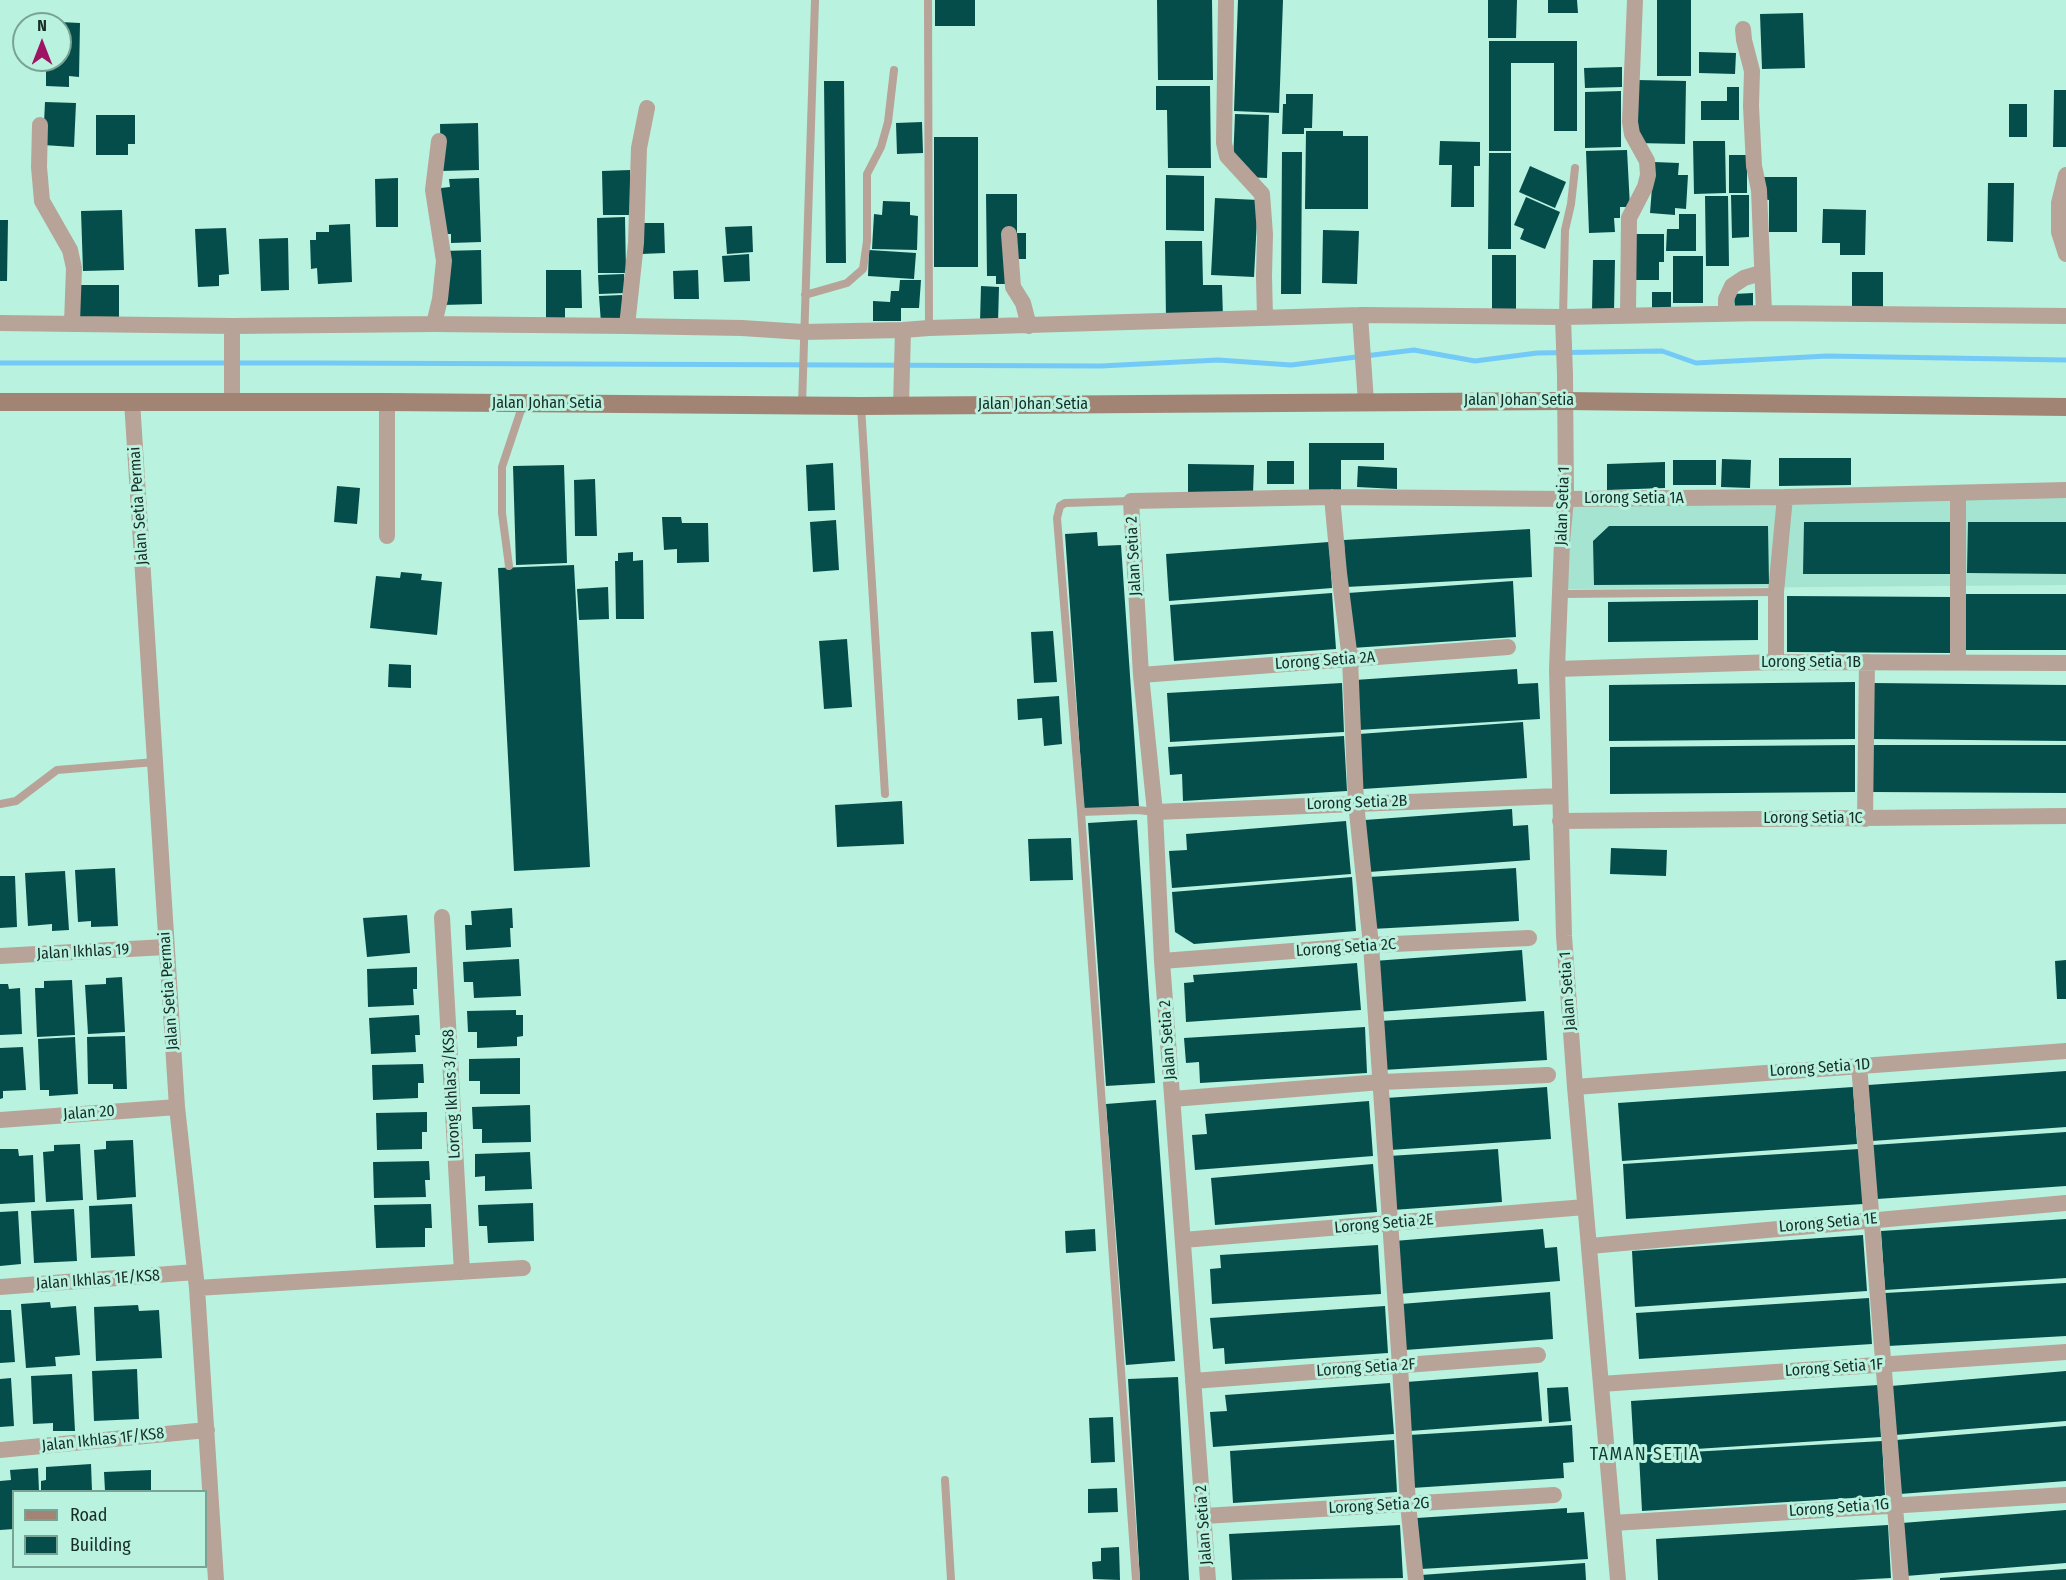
<!DOCTYPE html>
<html>
<head>
<meta charset="utf-8">
<style>
	body { margin:0 }
	#map { position:relative; width:2066px; height:1580px; overflow:hidden; background:#b9f2df; font-family:"Fira Sans Condensed",sans-serif }
	canvas { display:block }
	.legend { position:absolute; left:12px; top:1490px; width:195px; height:78px; box-sizing:border-box; background:#b9f2df; border:2px solid #78a395; margin:0; padding:8px 10px; list-style:none; font-size:18px; color:#172d27 }
	.legend li { display:flex; align-items:center; gap:12px; height:30px }
	.legend b { width:30px; border:2px solid #78a395 }
	.north { position:absolute; left:12px; top:12px; width:60px; height:60px; box-sizing:border-box; background:#b9f2df; border:2px solid #78a395; border-radius:50%; rotate:0deg; font-size:16px; font-weight:700; line-height:24px; text-align:center; color:#172d27 }
	.north::after { content:''; display:block; margin:auto; width:21px; height:27px; background:#9e1463; clip-path:polygon(50% 0,100% 100%,50% 72%,0 100%) }
</style>
</head>
<body>
<div id="map">
<canvas width="2066" height="1580"></canvas>
<ul class="legend">
<li><b style="height:8px;background:#a18473"></b>Road</li>
<li><b style="height:16px;background:#054d4b"></b>Building</li>
</ul>
<div class="north">N</div>
</div>
<script>
const ctx = document.querySelector('canvas').getContext('2d');
ctx.lineJoin = 'round';
function fillPath(path, color) { ctx.fillStyle = color; ctx.fill(path, 'evenodd'); }
const poly = rows => new Path2D(rows.map(r => 'M' + r).join(''));
function strokePath(path, color, width, dash) { ctx.strokeStyle = color; ctx.lineWidth = width; ctx.lineCap = dash ? 'butt' : 'round'; ctx.setLineDash(dash || []); ctx.stroke(path); }
function drawText(font, color, halo, rows, align = 'center') {
  ctx.font = font + ' "Fira Sans Condensed",sans-serif'; ctx.lineWidth = 6; ctx.setLineDash([]); ctx.textBaseline = 'middle'; ctx.strokeStyle = halo; ctx.fillStyle = color; for (const [text, x, y, turn = 0] of rows) {
    ctx.save(); ctx.translate(x, y); ctx.rotate((+turn || 0) * Math.PI / 180); ctx.textAlign = isNaN(turn) ? turn : align; if (halo) ctx.strokeText(text, 0, 0); ctx.fillText(text, 0, 0); ctx.restore();
  }
}
const built = poly([
	[2066,496,2066,585,1565,589,1572,507]
]);
const stream = poly([
	[0,363,320,363,1101,366,1218,360,1291,365,1414,350,1475,361,1537,353,1662,351,1696,363,1827,356,2066,360]
]);
const building = poly([
	[935,0,975,0,975,26,935,26],
	[1157,0,1212,0,1213,80,1158,80],
	[1238,0,1283,0,1279,113,1234,111],
	[1488,0,1517,0,1516,38,1488,38],
	[1548,0,1577,0,1578,13,1548,13],
	[1657,0,1691,0,1691,76,1657,76],
	[1803,13,1805,68,1762,69,1760,14],
	[60,22,80,23,79,77,69,76,69,87,46,86,46,60,60,60],
	[1489,41,1577,41,1577,131,1554,131,1554,63,1511,63,1511,151,1489,151],
	[1699,52,1736,53,1735,74,1699,73],
	[1622,67,1622,87,1585,88,1584,68],
	[1637,80,1686,81,1685,144,1636,143],
	[824,81,844,81,846,263,826,263],
	[1156,86,1210,86,1211,168,1168,168,1167,110,1156,110],
	[1727,87,1739,87,1739,120,1701,120,1701,101,1727,101],
	[2054,90,2066,90,2066,147,2053,147],
	[1621,91,1621,147,1585,148,1585,92],
	[1286,94,1313,94,1312,128,1304,128,1304,134,1282,134,1283,104,1286,104],
	[45,102,76,103,74,147,43,145],
	[2009,104,2027,104,2027,137,2009,137],
	[1235,114,1269,115,1267,178,1244,177,1233,163],
	[96,115,135,115,135,144,128,144,128,155,96,155],
	[922,122,923,153,897,154,896,123],
	[478,123,479,170,441,171,440,124],
	[1306,131,1343,131,1343,136,1368,136,1368,209,1305,209],
	[934,137,978,137,978,267,934,267],
	[1440,141,1480,142,1480,166,1474,166,1474,207,1451,207,1452,165,1439,165],
	[1693,141,1725,141,1726,193,1694,194],
	[1627,150,1630,207,1620,207,1620,218,1614,218,1615,232,1589,233,1586,151],
	[1282,152,1302,152,1301,294,1281,294],
	[1489,153,1511,153,1511,249,1488,249],
	[1729,155,1747,155,1747,193,1729,193],
	[1654,162,1679,163,1678,175,1688,175,1686,209,1675,208,1675,215,1650,213],
	[1530,166,1566,182,1555,208,1519,192],
	[630,170,631,215,603,215,602,171],
	[1166,175,1204,176,1204,231,1166,230],
	[1762,177,1797,177,1797,232,1769,232,1769,200,1762,199],
	[398,178,398,227,376,227,375,179],
	[479,178,481,242,451,243,451,234,442,234,441,188,450,187,449,179],
	[1988,183,2014,183,2013,242,1987,241],
	[986,194,1017,194,1017,233,1026,233,1026,259,1017,259,1017,284,996,284,996,276,987,276],
	[1731,195,1749,195,1749,237,1732,238],
	[1705,196,1728,196,1729,266,1706,266],
	[1526,197,1560,212,1545,249,1520,239,1524,229,1514,225],
	[1215,198,1258,200,1254,277,1211,275],
	[883,201,910,202,910,215,918,216,917,250,872,249,874,214,882,215],
	[1823,209,1866,210,1865,255,1840,255,1840,243,1822,243],
	[122,210,124,270,83,271,81,211],
	[1679,214,1696,214,1696,251,1666,251,1667,229,1679,229],
	[625,217,626,273,598,273,597,218],
	[0,220,8,220,7,281,0,281],
	[640,223,664,223,665,253,641,254],
	[350,224,352,282,318,284,317,268,311,269,310,240,316,240,316,232,329,232,329,225],
	[752,226,753,252,727,254,725,227],
	[226,228,229,274,219,275,219,286,198,287,195,229],
	[1323,230,1359,231,1357,284,1322,283],
	[1632,234,1664,234,1664,262,1659,262,1659,280,1632,280],
	[288,238,289,290,261,291,259,239],
	[1165,241,1202,241,1203,285,1222,285,1223,318,1166,320],
	[481,250,482,304,442,305,442,251],
	[869,250,916,253,914,279,868,276],
	[749,254,750,281,724,282,722,256],
	[1492,255,1516,255,1516,311,1492,311],
	[1673,256,1703,256,1703,303,1673,303],
	[1593,260,1615,260,1614,312,1592,311],
	[546,270,581,270,582,308,565,308,565,319,546,319],
	[698,270,699,299,674,299,673,271],
	[1852,272,1883,272,1883,308,1852,307],
	[624,274,625,293,599,294,598,275],
	[900,280,921,280,919,308,901,308,901,321,873,321,873,301,890,302,891,291,899,291],
	[79,285,119,285,119,322,79,322],
	[981,286,999,287,998,323,980,322],
	[1652,292,1671,292,1671,312,1652,312],
	[1753,293,1753,309,1735,310,1734,294],
	[622,295,624,322,601,323,599,296],
	[1309,443,1384,443,1384,460,1341,460,1341,490,1309,490],
	[1779,458,1851,458,1851,485,1779,486],
	[1722,459,1751,460,1750,488,1721,487],
	[1673,460,1716,460,1716,485,1673,485],
	[1267,461,1294,461,1294,484,1267,484],
	[1665,462,1665,488,1607,490,1607,464],
	[833,463,835,510,808,511,806,465],
	[1188,464,1254,465,1253,493,1188,492],
	[564,465,567,563,516,565,513,466],
	[1358,466,1397,468,1397,489,1357,487],
	[595,479,597,536,575,536,574,480],
	[337,486,360,488,357,524,334,522],
	[662,517,681,517,682,523,708,523,709,562,677,563,677,549,664,550],
	[836,520,839,570,813,572,810,522],
	[1804,522,1951,522,1951,574,1803,574],
	[1968,522,2066,522,2066,574,1967,573],
	[1609,526,1768,526,1769,584,1594,585,1593,541],
	[1530,529,1532,577,1346,587,1344,540],
	[1097,532,1098,546,1121,545,1139,806,1084,810,1065,534],
	[1329,542,1332,588,1169,601,1166,554],
	[633,552,633,561,643,560,644,619,616,619,615,561,618,561,618,553],
	[574,565,590,867,514,871,498,568],
	[401,572,422,574,421,580,442,582,437,635,370,628,376,576,400,578],
	[1513,581,1516,637,1352,648,1348,593],
	[608,587,609,619,579,620,577,589],
	[1332,593,1336,649,1174,661,1170,605],
	[1963,594,2066,594,2066,650,1963,650],
	[1787,596,1950,597,1950,653,1787,652],
	[1758,600,1758,640,1608,642,1608,602],
	[1053,631,1057,682,1034,683,1031,632],
	[847,639,852,707,824,709,819,641],
	[389,664,411,665,411,688,388,687],
	[1517,669,1518,684,1538,683,1540,719,1358,730,1355,680],
	[1855,682,1855,739,1609,741,1609,685],
	[1342,683,1344,732,1170,742,1167,693],
	[1872,683,2066,685,2066,741,1871,739],
	[1059,696,1062,744,1044,746,1042,718,1018,720,1017,699],
	[1523,722,1527,778,1363,789,1359,734],
	[1344,736,1347,791,1183,801,1182,774,1170,775,1168,747],
	[1855,745,1855,792,1610,794,1610,747],
	[1871,745,2066,745,2066,793,1871,792],
	[902,801,904,844,837,847,835,805],
	[1512,809,1513,826,1528,825,1530,860,1369,872,1365,820],
	[1137,820,1155,1083,1106,1086,1088,823],
	[1346,821,1351,874,1172,888,1169,851,1187,850,1186,834],
	[1071,838,1073,880,1030,881,1028,839],
	[1611,848,1667,850,1666,876,1610,874],
	[115,868,118,926,91,927,91,921,78,922,75,870],
	[1516,868,1519,921,1372,929,1369,877],
	[65,871,69,930,52,931,52,924,28,926,25,873],
	[0,876,15,876,17,927,0,928],
	[1352,877,1356,931,1194,944,1175,932,1172,892],
	[512,908,513,928,510,928,511,947,466,950,465,925,472,925,471,911],
	[407,915,410,953,367,957,363,918],
	[1522,950,1526,1001,1378,1012,1374,961],
	[519,959,521,996,474,998,473,982,464,982,463,962],
	[2066,960,2066,999,2057,999,2055,961],
	[1357,963,1361,1010,1186,1022,1184,983,1194,982,1193,975],
	[417,967,417,989,413,989,414,1005,368,1007,367,969],
	[122,977,125,1032,88,1034,85,985,106,984,106,978],
	[72,980,75,1035,37,1037,35,988,44,988,44,981],
	[0,984,8,984,9,989,20,988,22,1034,0,1035],
	[516,1010,516,1015,523,1015,523,1036,517,1037,517,1046,477,1048,477,1032,468,1032,467,1011],
	[1544,1011,1547,1060,1383,1070,1380,1021],
	[419,1015,420,1035,415,1035,416,1052,371,1054,369,1018],
	[1365,1027,1367,1073,1200,1083,1199,1062,1186,1063,1184,1038],
	[125,1036,127,1089,113,1089,113,1084,88,1084,87,1037],
	[75,1037,78,1094,49,1096,49,1090,40,1090,38,1039],
	[23,1047,26,1090,3,1091,3,1098,0,1099,0,1048],
	[520,1058,520,1094,480,1094,480,1081,469,1081,469,1059],
	[423,1064,424,1083,418,1083,418,1098,373,1100,372,1065],
	[2066,1071,2066,1127,1872,1141,1868,1085],
	[1547,1087,1551,1139,1390,1150,1386,1098],
	[1853,1087,1857,1144,1622,1161,1618,1103],
	[1156,1100,1175,1361,1126,1365,1106,1104],
	[1369,1101,1373,1156,1195,1170,1192,1135,1207,1134,1205,1114],
	[530,1105,531,1142,482,1143,482,1129,473,1129,472,1107],
	[427,1112,427,1132,422,1132,422,1149,377,1150,376,1113],
	[2066,1132,2066,1186,1877,1199,1873,1145],
	[133,1140,136,1197,97,1200,94,1150,106,1149,106,1141],
	[80,1144,83,1200,46,1202,43,1152,54,1151,54,1145],
	[0,1149,18,1149,19,1156,33,1155,35,1202,0,1204],
	[1498,1149,1502,1202,1393,1210,1389,1156],
	[1859,1149,1863,1204,1626,1219,1623,1164],
	[530,1152,532,1189,485,1191,485,1176,475,1177,475,1154],
	[429,1161,430,1180,425,1180,426,1197,374,1198,373,1162],
	[1373,1164,1377,1212,1215,1225,1211,1178],
	[533,1203,534,1241,488,1243,487,1226,479,1226,478,1205],
	[132,1204,135,1256,91,1258,89,1206],
	[431,1204,432,1228,425,1228,425,1247,376,1248,374,1205],
	[74,1209,77,1261,34,1263,31,1211],
	[18,1211,21,1264,0,1266,0,1212],
	[2066,1219,2066,1278,1885,1290,1881,1231],
	[1095,1229,1096,1251,1066,1253,1065,1231],
	[1543,1229,1545,1248,1557,1247,1560,1281,1398,1294,1394,1241],
	[1863,1235,1867,1291,1635,1307,1632,1251],
	[1378,1245,1381,1294,1212,1304,1210,1269,1221,1268,1220,1255],
	[2066,1283,2066,1336,1888,1346,1885,1293],
	[1550,1292,1553,1339,1405,1350,1401,1304],
	[1869,1298,1872,1344,1639,1359,1636,1313],
	[50,1302,51,1308,76,1306,80,1355,55,1357,56,1366,26,1368,21,1304],
	[138,1305,139,1311,159,1310,162,1358,96,1361,94,1307],
	[1385,1306,1388,1353,1225,1364,1224,1348,1213,1349,1210,1318],
	[0,1310,11,1310,15,1362,0,1363],
	[137,1369,139,1419,94,1421,92,1371],
	[2066,1371,2066,1421,1895,1435,1891,1386],
	[1538,1372,1542,1421,1410,1431,1406,1382],
	[72,1374,75,1431,53,1431,53,1423,33,1424,31,1376],
	[1178,1377,1189,1580,1140,1580,1128,1379],
	[11,1378,14,1426,0,1427,0,1379],
	[1390,1383,1394,1434,1213,1447,1210,1412,1227,1411,1225,1395],
	[1878,1385,1881,1437,1634,1453,1631,1401],
	[1568,1387,1571,1421,1549,1423,1547,1388],
	[1113,1417,1115,1462,1091,1463,1089,1418],
	[1572,1425,1574,1462,1563,1463,1564,1478,1412,1488,1409,1435],
	[2066,1426,2066,1481,1900,1494,1896,1440],
	[1394,1440,1397,1492,1233,1503,1230,1451],
	[1882,1441,1885,1496,1642,1511,1639,1455],
	[91,1464,92,1491,41,1491,41,1481,46,1480,46,1467],
	[38,1468,39,1491,14,1491,14,1529,0,1530,0,1481,11,1480,10,1470],
	[151,1470,151,1491,105,1491,104,1472],
	[1117,1488,1118,1512,1088,1513,1088,1489],
	[1567,1508,1567,1513,1584,1512,1588,1559,1421,1569,1417,1518],
	[2066,1510,2066,1563,1906,1576,1902,1523],
	[1400,1525,1403,1578,1232,1580,1229,1534],
	[1888,1525,1891,1578,1854,1580,1658,1580,1656,1539],
	[1119,1547,1120,1580,1093,1579,1092,1562,1101,1561,1101,1548],
	[1585,1563,1586,1580,1422,1580,1421,1575],
	[2066,1569,2066,1580,1940,1580,1940,1578]
]);
const service = poly([
	[928,0,929,328],
	[805,295,847,283,863,269,867,241,867,174,881,147,888,122,894,70],
	[1563,317,1565,230,1571,204,1575,168],
	[802,405,815,0],
	[861,406,885,794],
	[1131,501,1065,503,1060,506,1057,518,1081,812,1136,1580],
	[509,566,502,513,502,467,523,404],
	[1560,594,1776,592],
	[0,804,16,801,57,770,155,762],
	[1081,812,1138,810,1155,812],
	[945,1480,951,1580]
]);
const minor = poly([
	[1226,2,1224,143,1227,156,1262,194,1265,234,1264,276,1265,318],
	[1743,29,1744,40,1752,71,1751,106,1754,166,1759,190,1764,313],
	[40,125,39,167,42,201,70,250,74,268,72,323],
	[2066,175,2059,203,2059,232,2066,254],
	[1009,234,1013,287,1023,303,1029,326],
	[1726,313,1726,299,1732,286,1744,278,1761,273],
	[1360,315,1366,402],
	[1628,315,1629,218,1645,187,1648,175,1647,161,1632,134,1630,122,1635,0],
	[1563,317,1565,375,1566,499,1562,542,1557,669,1564,936,1575,1087,1618,1580],
	[0,323,232,326,434,324,627,326,742,328,803,332,903,330,929,328,1360,315,1563,317,1764,313,2066,316],
	[434,324,440,299,444,261,433,190,439,141],
	[627,326,636,243,639,148,647,108],
	[132,401,177,1107,197,1288,216,1580],
	[232,401,232,326],
	[387,402,387,536],
	[901,406,903,330],
	[1958,493,1958,662],
	[1332,497,1339,573,1350,659,1356,803,1371,945,1400,1366,1408,1504,1416,1580],
	[1776,662,1776,592,1785,497],
	[1557,669,1776,662,2066,663],
	[1141,675,1508,647],
	[1155,812,1559,796],
	[1865,819,1867,662],
	[1560,821,2066,816],
	[442,917,462,1272],
	[0,956,166,947],
	[1162,961,1371,945,1529,938],
	[1859,1065,1901,1580],
	[1575,1087,2066,1051],
	[1173,1099,1381,1082,1548,1075],
	[0,1120,177,1107],
	[1183,1240,1585,1207],
	[1590,1246,2066,1203],
	[0,1287,195,1272],
	[197,1288,523,1268],
	[1193,1381,1538,1355],
	[1601,1384,2066,1352],
	[0,1450,207,1430],
	[1204,1516,1554,1495],
	[1613,1523,2066,1495],
	[1208,1580,1162,961,1155,812,1141,675,1131,501,1332,497,1566,499,1785,497,2066,490]
]);
const secondary = poly([
	[0,402,387,402,861,406,1564,401,2066,407]
]);
const streetNames = [
	["Jalan Johan Setia",1519,401],
	["Jalan Johan Setia",547,404],
	["Jalan Johan Setia",1033,405],
	["Lorong Setia 1A",1634,499],
	["Jalan Setia Permai",139,506,-94],
	["Jalan Setia 1",1563,506,-88],
	["Jalan Setia 2",1134,556,-93],
	["Lorong Setia 2A",1325,661,-4],
	["Lorong Setia 1B",1811,663],
	["Lorong Setia 2B",1357,803,-2],
	["Lorong Setia 1C",1813,819],
	["Lorong Setia 2C",1346,948,-4],
	["Jalan Ikhlas 19",83,952,-3],
	["Jalan Setia Permai",169,991,-94],
	["Jalan Setia 1",1568,991,-94],
	["Jalan Setia 2",1168,1040,-94],
	["Lorong Setia 1D",1820,1068,-4],
	["Lorong Ikhlas 3/KS8",452,1094,-93],
	["Jalan 20",89,1113,-4],
	["Lorong Setia 1E",1828,1223,-5],
	["Lorong Setia 2E",1384,1224,-5],
	["Jalan Ikhlas 1E/KS8",98,1280,-4],
	["Lorong Setia 2F",1366,1368,-4],
	["Lorong Setia 1F",1834,1368,-4],
	["Jalan Ikhlas 1F/KS8",103,1440,-6],
	["Lorong Setia 2G",1379,1506,-3],
	["Lorong Setia 1G",1839,1508,-4],
	["Jalan Setia 2",1204,1525,-94]
];
const neighbourhoodNames = [
	["TAMAN SETIA",1645,1455]
];
fillPath(built, '#a4e4d0');
strokePath(stream, '#73caf7', 5);
fillPath(building, '#054d4b');
strokePath(service, '#b7a398', 8);
strokePath(minor, '#b7a398', 16);
strokePath(secondary, '#a18473', 18);
drawText('16px', '#172d27', '#b9f2df', streetNames);
ctx.letterSpacing = '1.5px';
drawText('18px', '#0f3a2f', '#b9f2df', neighbourhoodNames);
ctx.letterSpacing = '0px';
</script>
</body>
</html>
